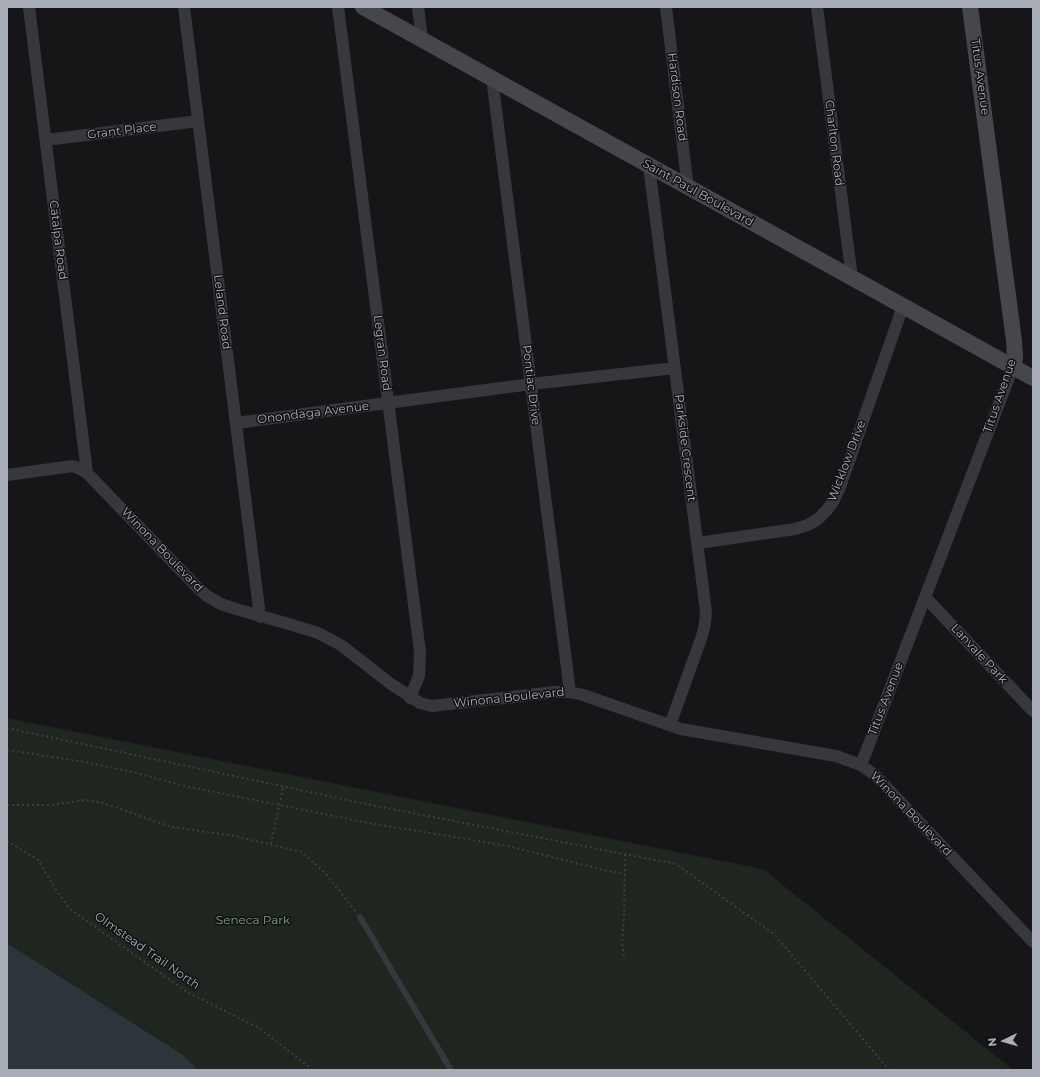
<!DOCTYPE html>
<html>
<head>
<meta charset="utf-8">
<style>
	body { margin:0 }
	#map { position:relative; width:1040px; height:1077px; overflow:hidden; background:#161618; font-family:Montserrat,sans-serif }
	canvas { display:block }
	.frame { position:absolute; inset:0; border:8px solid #a8adb8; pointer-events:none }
	.north { position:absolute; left:984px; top:1021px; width:40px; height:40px; -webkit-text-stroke:3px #111113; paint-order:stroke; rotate:265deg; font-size:11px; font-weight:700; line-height:16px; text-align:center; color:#a8adb8 }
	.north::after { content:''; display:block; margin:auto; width:14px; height:18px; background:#a8adb8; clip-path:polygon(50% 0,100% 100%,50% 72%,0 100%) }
</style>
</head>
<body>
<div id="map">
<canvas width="1040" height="1077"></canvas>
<div class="frame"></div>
<div class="north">N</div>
</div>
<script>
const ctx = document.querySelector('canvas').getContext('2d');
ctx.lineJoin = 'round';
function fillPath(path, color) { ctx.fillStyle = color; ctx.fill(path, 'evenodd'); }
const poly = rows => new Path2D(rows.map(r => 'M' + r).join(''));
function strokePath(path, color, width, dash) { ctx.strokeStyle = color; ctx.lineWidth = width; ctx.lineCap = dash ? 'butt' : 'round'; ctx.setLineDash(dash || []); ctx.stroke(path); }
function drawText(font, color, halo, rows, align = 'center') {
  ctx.font = font + ' Montserrat,sans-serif'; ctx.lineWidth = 3; ctx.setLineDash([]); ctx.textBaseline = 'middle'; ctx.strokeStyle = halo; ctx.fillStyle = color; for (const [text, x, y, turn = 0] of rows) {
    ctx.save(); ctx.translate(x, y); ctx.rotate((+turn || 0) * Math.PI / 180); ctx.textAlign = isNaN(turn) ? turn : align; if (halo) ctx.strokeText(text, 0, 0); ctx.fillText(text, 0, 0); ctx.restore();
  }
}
const green = poly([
	[7,718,763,869,1013,1070,199,1070,180,1053,7,943]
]);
const water = poly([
	[7,943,180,1053,199,1070,7,1070]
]);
const path = poly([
	[7,728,371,805,676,864,775,935,889,1070],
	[7,750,85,762,132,772,185,786,368,823,503,845,604,870,625,874],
	[7,805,50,805,86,800,103,803,172,827,235,836,302,852,326,874,356,912],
	[7,841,38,860,58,893,70,909,187,992,259,1028,313,1070],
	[271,844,283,787],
	[624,956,622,943,624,916,625,854]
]);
const lane = poly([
	[360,917,451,1070]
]);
const street = poly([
	[29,7,87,473],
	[184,7,260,617],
	[338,7,420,652,419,676,410,698],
	[418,7,422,39],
	[666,7,688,188],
	[817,7,852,278],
	[492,78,570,692],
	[46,140,198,121],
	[649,166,706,612,705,624,702,636,670,725],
	[236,423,531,384,675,368],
	[7,475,73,466,80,469,87,473,197,587,207,596,221,604,236,609,289,624,318,633,341,645,391,684,420,703,432,706,555,692,570,692,583,695,681,729,836,756,861,765,876,776,1033,942],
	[698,543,795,529,808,525,818,519,827,510,834,500,840,487,903,306],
	[925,597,1033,711],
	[861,765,1013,367]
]);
const secondary = poly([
	[363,7,1033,378],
	[970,7,1014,341,1015,358,1013,367]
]);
const streetNames = [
	["Titus Avenue",980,77,82],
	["Hardison Road",677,97,83],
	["Grant Place",122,131,-7],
	["Charlton Road",834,143,83],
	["Saint Paul Boulevard",698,193,29],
	["Catalpa Road",58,240,83],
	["Leland Road",222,312,83],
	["Legran Road",382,353,83],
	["Pontiac Drive",531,385,83],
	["Titus Avenue",1000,396,-71],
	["Onondaga Avenue",313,413,-7],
	["Parkside Crescent",685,448,83],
	["Wicklow Drive",847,461,-69],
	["Winona Boulevard",162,550,46],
	["Lanvale Park",979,654,47],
	["Winona Boulevard",509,698,-6],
	["Titus Avenue",886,699,-69],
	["Winona Boulevard",911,814,46],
	["Olmstead Trail North",147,951,35]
];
const parkNames = [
	["Seneca Park",253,920]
];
fillPath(green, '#1e261f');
fillPath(water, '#2c353c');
strokePath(path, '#3d3f44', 2, [2, 3]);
strokePath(lane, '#37383d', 6);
strokePath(street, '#37383d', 12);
strokePath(secondary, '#45474d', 16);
drawText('12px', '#a8adb8', '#111113', streetNames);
drawText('12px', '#7fa381', '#111113', parkNames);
</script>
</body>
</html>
